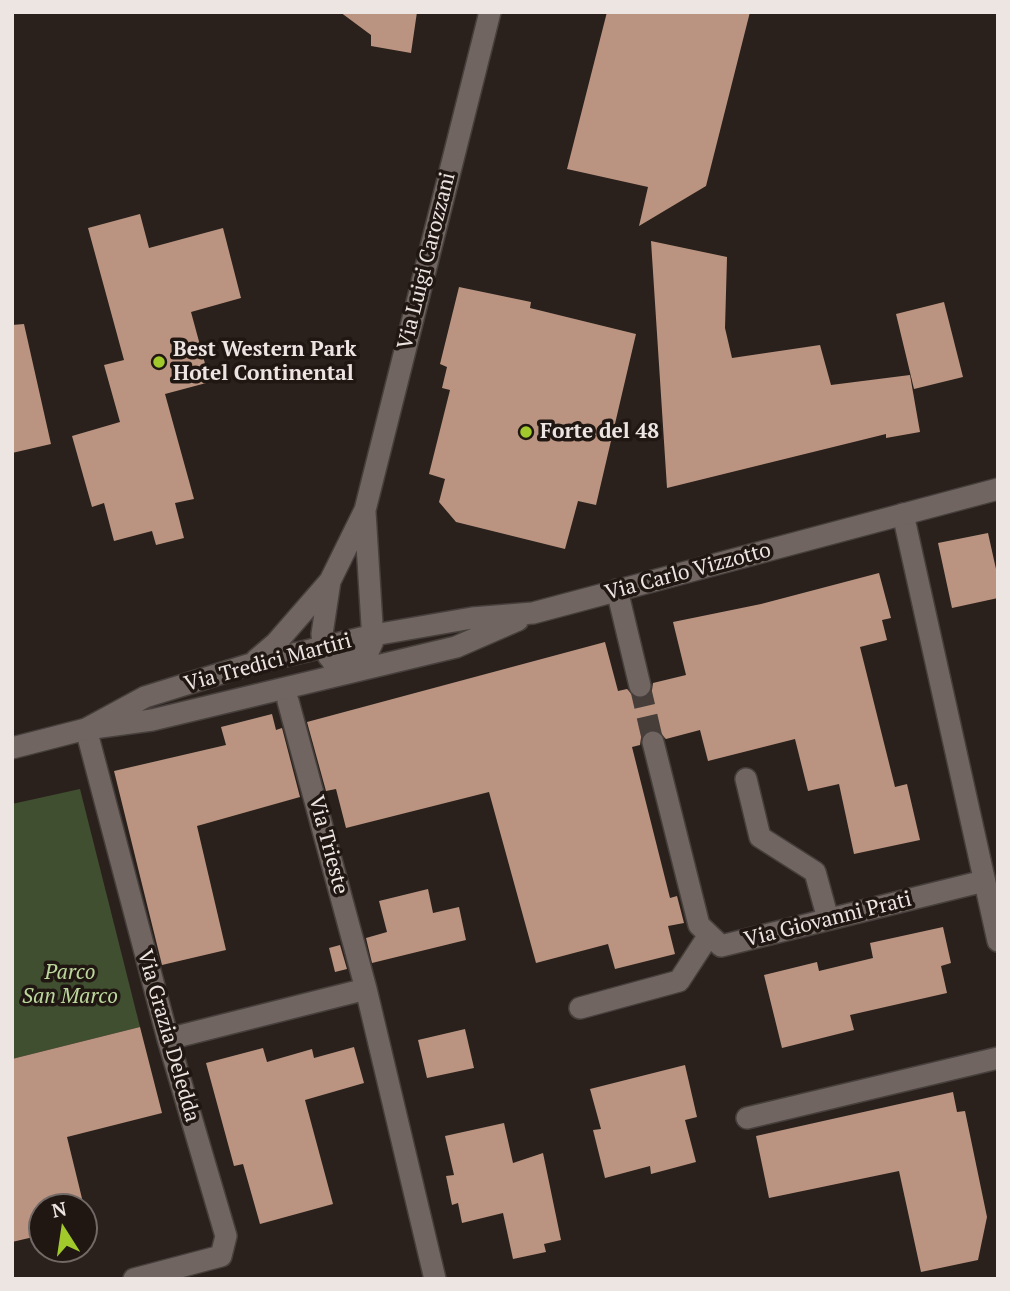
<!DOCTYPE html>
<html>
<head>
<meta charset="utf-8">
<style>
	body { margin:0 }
	#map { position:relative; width:1010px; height:1291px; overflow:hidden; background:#2a211c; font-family:"PT Serif",serif }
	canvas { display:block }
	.frame { position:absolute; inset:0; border:14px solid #ece5e2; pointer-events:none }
	.north { position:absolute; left:28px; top:1193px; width:70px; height:70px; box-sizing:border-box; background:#201713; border:2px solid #726966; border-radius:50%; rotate:348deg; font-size:19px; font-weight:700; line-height:28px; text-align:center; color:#ece5e2 }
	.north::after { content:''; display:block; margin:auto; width:24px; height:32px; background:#a1c92b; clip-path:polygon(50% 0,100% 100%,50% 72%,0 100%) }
</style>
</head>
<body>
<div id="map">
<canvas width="1010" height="1291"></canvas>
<div class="frame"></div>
<div class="north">N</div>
</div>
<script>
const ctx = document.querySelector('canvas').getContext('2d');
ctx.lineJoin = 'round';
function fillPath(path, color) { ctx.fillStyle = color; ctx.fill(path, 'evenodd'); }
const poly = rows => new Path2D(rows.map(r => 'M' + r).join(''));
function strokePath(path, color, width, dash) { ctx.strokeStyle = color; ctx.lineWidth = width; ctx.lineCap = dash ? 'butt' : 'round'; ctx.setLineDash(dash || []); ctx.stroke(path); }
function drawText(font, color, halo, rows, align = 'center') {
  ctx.font = font + ' "PT Serif",serif'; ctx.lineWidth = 7; ctx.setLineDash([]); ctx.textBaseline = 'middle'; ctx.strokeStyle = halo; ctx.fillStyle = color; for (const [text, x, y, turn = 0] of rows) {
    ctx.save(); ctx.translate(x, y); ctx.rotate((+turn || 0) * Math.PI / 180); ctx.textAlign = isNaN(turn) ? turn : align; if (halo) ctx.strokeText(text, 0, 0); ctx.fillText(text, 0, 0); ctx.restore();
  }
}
const green = poly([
	[80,789,140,1027,12,1059,12,804]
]);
const building = poly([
	[340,12,417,12,411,53,371,46,371,35],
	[607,12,750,12,706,186,639,226,648,187,567,169],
	[140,214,149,248,223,228,241,298,191,312,210,382,165,394,194,499,175,503,184,538,156,545,152,531,114,541,104,503,92,507,72,436,120,422,104,365,124,360,88,228],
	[651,241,727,257,725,328,732,358,820,345,831,385,910,375,920,432,886,438,886,434,667,488],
	[459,287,531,302,530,308,636,334,596,505,578,501,565,549,456,522,439,502,445,479,429,474,450,390,442,388,447,367,440,364],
	[944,302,963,377,914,389,896,314],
	[24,324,51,444,12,453,12,325],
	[988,533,998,578,998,598,952,608,938,543],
	[879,573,891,618,882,620,887,640,860,647,895,787,907,784,920,840,854,854,839,784,808,791,795,739,708,761,700,730,666,739,657,730,649,730,641,738,640,745,632,747,670,898,677,896,684,923,668,926,675,954,615,969,608,944,536,963,489,792,346,828,336,789,326,791,307,722,605,642,618,691,627,689,636,698,644,699,652,690,653,683,686,675,673,622,761,604],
	[272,714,276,730,282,728,300,797,197,826,226,950,162,965,114,771,226,745,221,727],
	[428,889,433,913,459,907,466,940,372,963,366,938,387,932,379,901],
	[943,927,951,963,941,966,947,993,850,1015,854,1030,782,1048,764,975,817,962,819,971,873,958,870,943],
	[340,945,347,969,335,972,329,948],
	[140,1027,162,1113,67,1137,88,1223,84,1224,84,1207,42,1207,42,1235,12,1242,12,1059],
	[465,1029,474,1068,427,1078,418,1040],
	[354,1047,364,1083,305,1100,333,1204,260,1224,243,1164,234,1166,206,1063,263,1048,267,1062,312,1049,314,1058],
	[685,1065,697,1117,685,1120,696,1162,651,1174,650,1166,605,1178,593,1130,601,1129,590,1089],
	[953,1092,957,1112,965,1111,987,1217,978,1260,921,1272,899,1171,769,1198,756,1136],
	[504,1123,513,1163,543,1153,561,1240,544,1244,546,1252,513,1259,503,1213,462,1223,458,1203,452,1205,446,1176,454,1175,445,1136]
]);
const minorTunnel = poly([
	[640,686,653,742]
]);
const minor = poly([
	[903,514,998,941],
	[617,590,640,686],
	[288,701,366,989,435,1279],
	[86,729,168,1039,226,1236,221,1256,134,1279],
	[653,742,699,925,721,946,984,881],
	[746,779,760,837,815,872,828,919],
	[580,1008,679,981,709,935],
	[168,1039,366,989],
	[747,1118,998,1058]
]);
const tertiary = poly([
	[329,657,323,646,322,634,330,581],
	[256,660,276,643,330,581,365,510,490,12],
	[333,663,358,656,369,650,373,641,365,512],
	[86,729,145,697,251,664,374,635,472,618,533,613,998,489],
	[12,748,86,729,152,720,456,647,518,620]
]);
const markers = [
	[159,362,7,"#a1c92b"],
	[526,432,7,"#a1c92b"]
];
const streetNames = [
	["Via Luigi Carozzani",427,261,-76],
	["Via Carlo Vizzotto",688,572,-15],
	["Via Tredici Martiri",268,663,-15],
	["Via Trieste",328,845,75],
	["Via Giovanni Prati",828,920,-14],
	["Via Grazia Deledda",168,1036,74]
];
const poiNames = [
	["Best Western Park",173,350],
	["Hotel Continental",173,374],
	["Forte del 48",540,432]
];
const parkNames = [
	["Parco",70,973],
	["San Marco",70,997]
];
fillPath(green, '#414f31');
fillPath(building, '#ba9481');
strokePath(minorTunnel, '#473e3a', 21, [21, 10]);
strokePath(minor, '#463f3c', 24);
strokePath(tertiary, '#463f3c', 24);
strokePath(minor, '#706560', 21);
strokePath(tertiary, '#706560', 21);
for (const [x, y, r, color] of markers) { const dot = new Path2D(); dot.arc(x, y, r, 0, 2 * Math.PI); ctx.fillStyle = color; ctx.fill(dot); strokePath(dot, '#201713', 2.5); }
drawText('21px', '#ece5e2', '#201713', streetNames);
drawText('bold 21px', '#ece5e2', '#201713', poiNames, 'left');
drawText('italic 21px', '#bdd89d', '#201713', parkNames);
</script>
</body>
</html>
